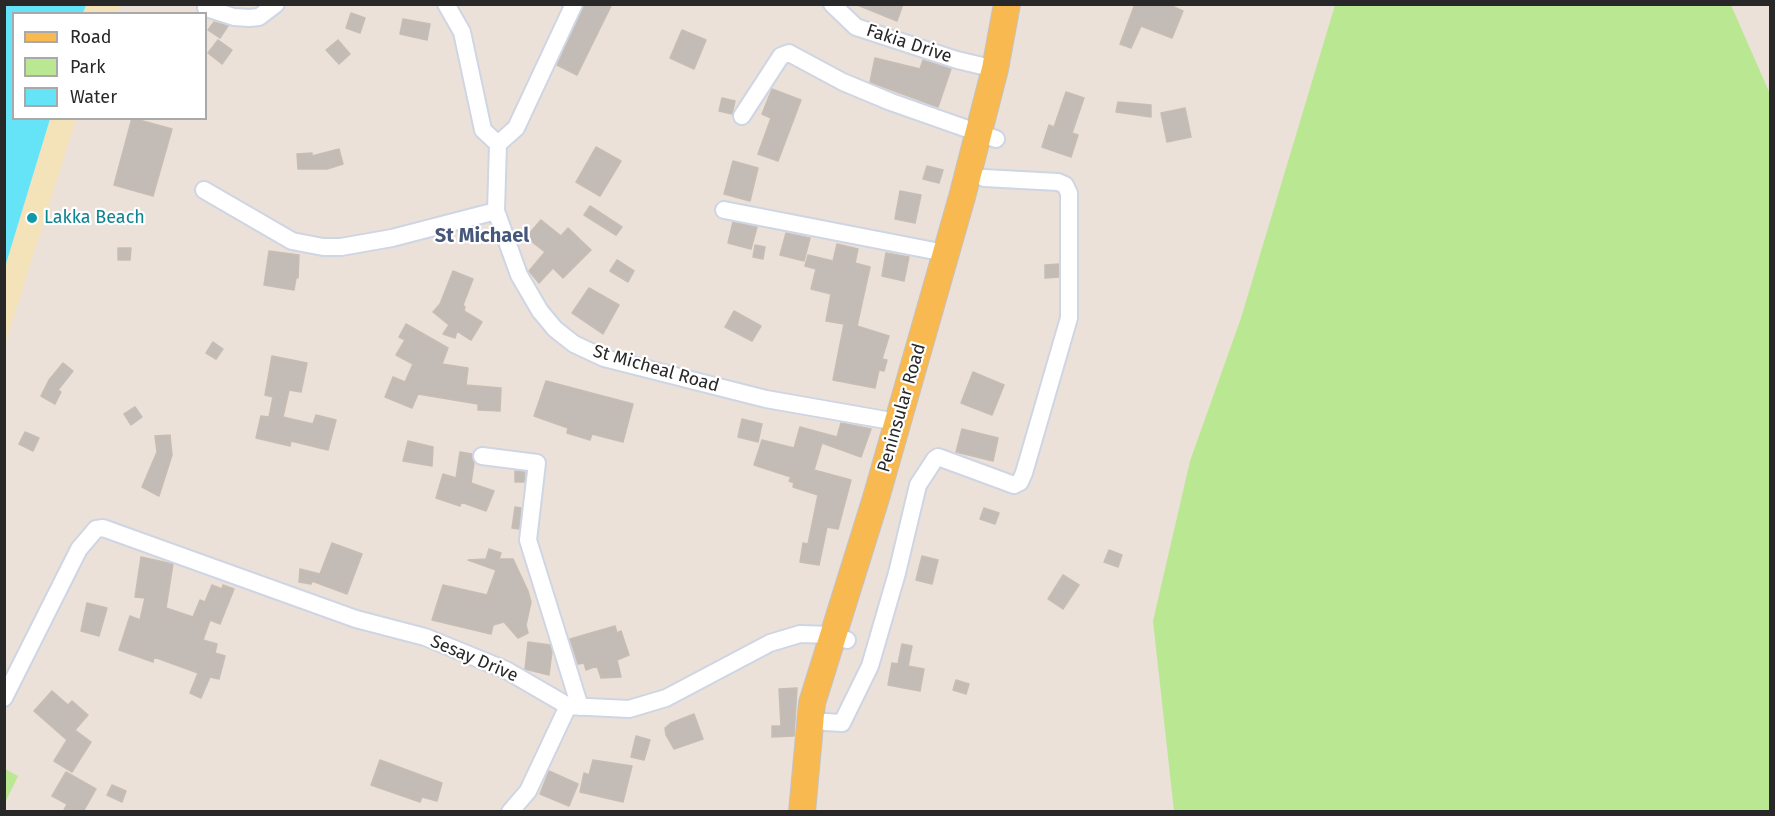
<!DOCTYPE html>
<html>
<head>
<meta charset="utf-8">
<style>
	body { margin:0 }
	#map { position:relative; width:1775px; height:816px; overflow:hidden; background:#ece1d9; font-family:"Fira Sans",sans-serif }
	canvas { display:block }
	.frame { position:absolute; inset:0; border:6px solid #282828; pointer-events:none }
	.legend { position:absolute; left:12px; top:12px; width:195px; height:108px; box-sizing:border-box; background:#fff; border:2px solid #a9a9a9; margin:0; padding:8px 10px; list-style:none; font-size:18px; color:#282828 }
	.legend li { display:flex; align-items:center; gap:12px; height:30px }
	.legend b { width:30px; border:2px solid #a9a9a9 }
</style>
</head>
<body>
<div id="map">
<canvas width="1775" height="816"></canvas>
<div class="frame"></div>
<ul class="legend">
<li><b style="height:8px;background:#f9b951"></b>Road</li>
<li><b style="height:16px;background:#bae791"></b>Park</li>
<li><b style="height:16px;background:#64e4f6"></b>Water</li>
</ul>
</div>
<script>
const ctx = document.querySelector('canvas').getContext('2d');
ctx.lineJoin = 'round';
function fillPath(path, color) { ctx.fillStyle = color; ctx.fill(path, 'evenodd'); }
const poly = rows => new Path2D(rows.map(r => 'M' + r).join(''));
function strokePath(path, color, width, dash) { ctx.strokeStyle = color; ctx.lineWidth = width; ctx.lineCap = dash ? 'butt' : 'round'; ctx.setLineDash(dash || []); ctx.stroke(path); }
function drawText(font, color, halo, rows, align = 'center') {
  ctx.font = font + ' "Fira Sans",sans-serif'; ctx.lineWidth = 4.5; ctx.setLineDash([]); ctx.textBaseline = 'middle'; ctx.strokeStyle = halo; ctx.fillStyle = color; for (const [text, x, y, turn = 0] of rows) {
    ctx.save(); ctx.translate(x, y); ctx.rotate((+turn || 0) * Math.PI / 180); ctx.textAlign = isNaN(turn) ? turn : align; if (halo) ctx.strokeText(text, 0, 0); ctx.fillText(text, 0, 0); ctx.restore();
  }
}
const green = poly([
	[1335,5,1731,5,1770,94,1770,811,1174,811,1153,621,1190,461,1241,318],
	[5,769,18,776,5,803]
]);
const sand = poly([
	[86,5,121,5,117,13,83,14],
	[50,119,76,119,5,345,5,267]
]);
const water = poly([
	[5,4,86,5,83,13,14,14,14,118,50,119,5,267]
]);
const building = poly([
	[584,4,612,4,577,75,557,65,584,4],
	[855,4,903,4,897,21,855,4],
	[1135,4,1167,4,1183,11,1172,38,1141,26,1131,48,1120,44,1135,4],
	[351,13,365,18,360,33,346,28,351,13],
	[403,19,430,24,427,40,400,34,403,19],
	[214,22,228,26,220,38,208,30,214,22],
	[682,30,706,40,694,69,670,58,682,30],
	[218,40,232,50,222,64,208,53,218,40],
	[338,40,350,54,339,64,326,50,338,40],
	[875,58,920,69,923,60,951,69,938,107,870,82,875,58],
	[772,89,801,100,778,161,758,154,771,118,762,114,772,89],
	[1066,92,1084,98,1072,133,1078,135,1071,157,1042,147,1049,125,1054,127,1066,92],
	[722,98,735,101,732,114,719,111,722,98],
	[1118,102,1151,105,1151,117,1116,112,1118,102],
	[1185,108,1191,137,1167,142,1161,113,1185,108],
	[132,118,172,129,153,196,114,185,132,118],
	[596,147,621,161,600,196,576,182,596,147],
	[339,149,343,164,327,169,298,169,297,154,312,153,312,156,339,149],
	[733,161,758,168,750,201,724,194,733,161],
	[927,166,943,170,939,183,923,179,927,166],
	[900,191,921,195,915,223,895,219,900,191],
	[590,206,622,227,616,235,584,215,590,206],
	[541,220,561,236,568,228,591,250,563,278,553,268,539,283,529,271,545,252,526,237,541,220],
	[733,222,757,227,751,249,728,243,733,222],
	[786,233,810,238,804,261,780,255,786,233],
	[837,244,858,249,855,263,870,267,857,326,889,336,882,359,887,360,884,371,879,370,875,388,833,380,844,324,826,321,831,294,811,289,816,269,805,266,808,255,833,261,837,244],
	[755,245,765,247,763,259,753,257,755,245],
	[118,248,131,248,130,260,118,260,118,248],
	[269,251,299,255,298,278,296,278,294,290,264,285,269,251],
	[886,253,909,257,904,281,882,276,886,253],
	[617,260,634,271,628,282,610,271,617,260],
	[1059,264,1059,277,1045,278,1045,265,1059,264],
	[453,271,473,279,463,305,465,307,464,311,482,322,471,340,457,331,455,338,443,334,449,325,433,312,440,304,453,271],
	[589,288,619,305,603,334,572,313,589,288],
	[734,311,761,326,752,341,725,327,734,311],
	[406,324,448,348,442,364,468,368,466,385,501,388,500,411,478,410,478,404,418,394,412,408,385,397,393,377,405,382,413,364,396,355,405,340,399,337,406,324],
	[213,342,223,349,216,359,206,353,213,342],
	[272,356,307,363,301,392,289,390,283,417,313,424,316,415,336,420,328,450,291,441,290,446,256,438,261,416,269,417,273,397,265,395,272,356],
	[63,363,73,371,58,390,61,392,55,404,41,396,49,380,63,363],
	[973,372,1004,385,992,415,961,403,973,372],
	[546,381,633,404,623,442,592,434,590,440,567,433,568,428,534,416,546,381],
	[135,407,142,417,131,425,124,414,135,407],
	[742,419,762,424,758,442,738,437,742,419],
	[841,423,871,429,861,457,822,443,814,470,851,480,838,529,827,527,819,565,800,562,803,543,808,544,818,495,793,487,794,483,789,481,791,477,754,465,762,440,794,448,800,427,837,437,841,423],
	[962,429,998,438,993,461,956,452,962,429],
	[25,432,39,438,33,451,19,444,25,432],
	[170,435,172,455,159,496,142,487,157,452,155,436,170,435],
	[408,441,433,447,432,466,403,461,408,441],
	[460,452,472,454,474,463,471,483,494,491,486,511,461,502,460,506,436,498,443,474,456,478,460,452],
	[515,471,525,472,524,482,515,482,515,471],
	[515,507,521,508,519,529,512,528,515,507],
	[984,508,999,513,995,524,980,519,984,508],
	[332,543,362,554,347,594,312,581,311,584,299,582,300,569,320,574,332,543],
	[489,549,501,553,499,559,513,559,528,591,531,602,526,625,528,633,518,638,504,622,493,625,491,634,432,620,443,585,487,595,496,570,468,560,486,559,489,549],
	[1109,550,1122,555,1118,567,1104,562,1109,550],
	[922,556,938,560,932,584,916,580,922,556],
	[141,557,173,564,166,608,193,617,200,600,205,602,212,585,222,589,223,585,234,589,220,624,210,620,203,640,217,644,215,653,225,656,219,679,210,677,201,698,190,693,198,673,154,657,153,662,119,650,130,616,140,620,145,598,135,597,141,557],
	[1063,575,1079,585,1063,609,1048,599,1063,575],
	[87,603,107,608,99,636,81,631,87,603],
	[615,626,617,633,621,631,629,655,617,660,621,677,601,678,597,666,586,670,584,663,578,664,570,639,615,626],
	[528,642,550,645,552,651,549,675,525,669,528,642],
	[902,644,912,646,908,666,924,669,920,691,888,685,892,663,898,664,902,644],
	[956,680,969,684,966,694,953,690,956,680],
	[797,688,794,736,772,737,772,726,781,726,779,689,797,688],
	[52,691,68,705,72,701,88,715,75,730,91,742,72,772,54,761,67,740,34,711,52,691],
	[694,714,703,739,674,749,666,735,665,728,671,723,694,714],
	[636,736,650,740,644,760,631,757,636,736],
	[380,760,442,783,437,801,422,797,420,802,371,785,380,760],
	[593,760,632,766,623,802,580,792,584,773,589,775,593,760],
	[549,771,578,784,569,806,540,794,549,771],
	[66,772,96,789,83,812,63,812,67,804,52,796,66,772],
	[112,785,126,791,122,802,107,795,112,785]
]);
const street = poly([
	[446,4,462,32,483,130,498,144],
	[832,4,856,27,957,60,995,69],
	[206,8,234,17,249,18,259,17,276,4],
	[742,116,781,56,789,53,843,82,891,102,996,139],
	[498,144,496,211,519,275,540,311,555,329,574,344,604,358,766,399,897,422],
	[498,144,516,128,574,4],
	[204,190,292,241,323,247,341,247,392,238,496,211],
	[724,210,945,253],
	[482,456,537,463,528,540,580,707],
	[4,698,79,549,96,529,103,528,356,619,425,637,506,670,568,706,629,709,666,698,770,643,800,634,832,635,847,640],
	[825,722,842,723,870,666,897,573,918,485,935,459,938,457,1014,485,1020,482,1024,473,1069,318,1069,193,1065,185,1058,182,984,178],
	[510,812,528,791,568,706]
]);
const primary = poly([
	[802,812,812,703,876,498,962,197,995,69,1007,4]
]);
const markers = [
	[32,218,6,"#0f9aa8"]
];
const streetNames = [
	["Fakia Drive",909,44,18],
	["St Micheal Road",656,369,16],
	["Peninsular Road",902,408,-74],
	["Sesay Drive",474,659,23]
];
const cultureNames = [
	["Lakka Beach",44,218]
];
const neighbourhoodNames = [
	["St Michael",482,236]
];
fillPath(green, '#bae791');
fillPath(sand, '#f4e2b9');
fillPath(water, '#64e4f6');
fillPath(building, '#c3bbb6');
strokePath(building, '#c7bdb3', 1.5);
strokePath(street, '#ced5e3', 20);
strokePath(primary, '#c3c3c3', 28);
strokePath(street, '#fff', 16);
strokePath(primary, '#f9b951', 26);
for (const [x, y, r, color] of markers) { const dot = new Path2D(); dot.arc(x, y, r, 0, 2 * Math.PI); ctx.fillStyle = color; ctx.fill(dot); strokePath(dot, '#fff', 2); }
drawText('18px', '#282828', '#fff', streetNames);
drawText('18px', '#0d838f', '#fff', cultureNames, 'left');
drawText('bold 20px', '#46577b', '#fff', neighbourhoodNames);
</script>
</body>
</html>
